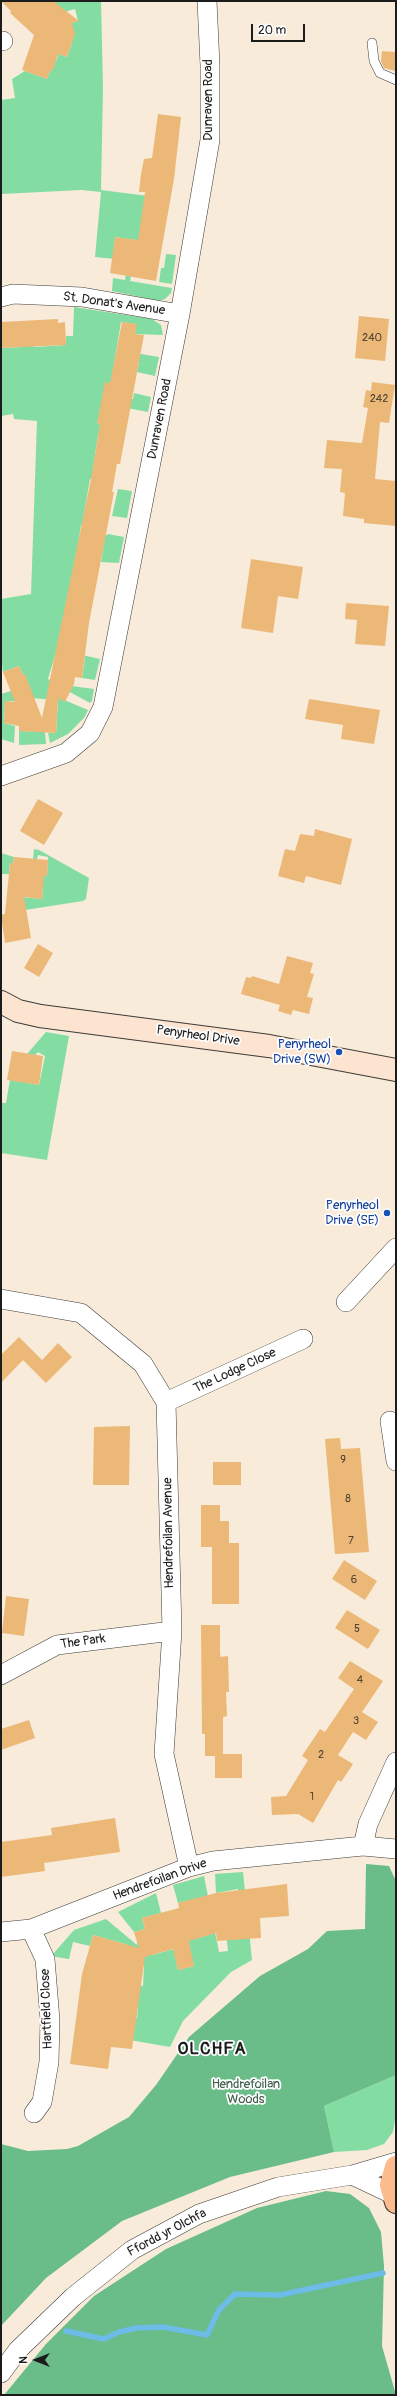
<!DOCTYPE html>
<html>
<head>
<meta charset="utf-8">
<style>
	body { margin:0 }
	#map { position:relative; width:397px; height:2396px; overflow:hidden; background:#f8ebd9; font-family:Pangolin,sans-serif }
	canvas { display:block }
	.frame { position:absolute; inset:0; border:2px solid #1c1c1c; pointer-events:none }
	.north { position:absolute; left:16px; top:2340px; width:40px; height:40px; -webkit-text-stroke:3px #fff; paint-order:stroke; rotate:270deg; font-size:11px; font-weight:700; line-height:16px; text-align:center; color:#1c1c1c }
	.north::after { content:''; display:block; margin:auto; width:14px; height:18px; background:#1c1c1c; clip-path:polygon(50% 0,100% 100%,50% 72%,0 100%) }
	.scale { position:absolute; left:251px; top:24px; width:54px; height:18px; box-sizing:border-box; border:2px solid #1c1c1c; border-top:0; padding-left:5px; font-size:12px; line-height:14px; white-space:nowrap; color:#1c1c1c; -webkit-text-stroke:3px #fff; paint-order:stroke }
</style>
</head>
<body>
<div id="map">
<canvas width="397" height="2396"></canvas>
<div class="frame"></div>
<div class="north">N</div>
<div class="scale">20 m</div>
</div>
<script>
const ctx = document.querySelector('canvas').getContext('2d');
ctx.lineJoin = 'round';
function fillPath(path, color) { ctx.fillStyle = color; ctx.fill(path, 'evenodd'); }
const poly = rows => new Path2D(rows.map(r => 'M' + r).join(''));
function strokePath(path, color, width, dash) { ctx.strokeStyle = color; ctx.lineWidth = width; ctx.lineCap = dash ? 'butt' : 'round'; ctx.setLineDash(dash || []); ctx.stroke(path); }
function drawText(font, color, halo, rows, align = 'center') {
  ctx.font = font + ' Pangolin,sans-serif'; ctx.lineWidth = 3.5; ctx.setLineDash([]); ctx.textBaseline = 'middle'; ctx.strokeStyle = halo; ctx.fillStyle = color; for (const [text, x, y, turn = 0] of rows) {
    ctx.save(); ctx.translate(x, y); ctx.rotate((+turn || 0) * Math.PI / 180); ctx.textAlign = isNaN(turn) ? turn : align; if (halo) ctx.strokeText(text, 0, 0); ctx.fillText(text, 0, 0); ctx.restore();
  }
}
const green = poly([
	[53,1,101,1,103,88,101,190,156,197,150,242,115,237,114,247,137,251,130,281,172,288,171,293,165,299,159,301,112,291,113,278,125,280,126,273,115,259,95,257,101,192,81,190,1,194,1,100,15,98,12,79,25,71,47,79,50,71,53,69,53,61,56,61,58,56,56,53,67,57,72,43,36,33,78,21,75,9,64,12],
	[166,254,176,255,172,284,159,282,161,268,164,268],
	[74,307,152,319,161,325,163,335,135,334,136,324,121,322,113,370,130,374,97,423,120,428,98,435,93,468,112,471,110,482,90,479,84,514,102,528,81,525,76,557,78,654,100,659,95,680,82,678,85,657,56,652,48,679,57,684,94,689,92,701,90,703,55,684,50,694,88,710,84,718,68,734,50,743,48,733,56,733,58,700,30,698,30,702,5,701,4,723,15,726,14,743,1,739,1,694,11,691,25,675,23,675,19,666,3,672,1,656,1,599,31,594,37,421,14,419,13,414,1,416,1,348,23,347,22,338,34,347,66,345,66,336,73,336],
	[135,353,159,357,155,376,137,372,139,363,134,362],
	[134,393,151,397,148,412,127,408,129,398,133,399],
	[118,489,132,491,127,518,112,516],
	[108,534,124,537,119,563,101,562,105,536],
	[19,731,45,732,46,744,19,745],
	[34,849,39,850,89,878,86,899,83,901,12,912,12,896,42,899,43,889,36,889,37,875,47,876,48,857,38,855,37,859,33,859],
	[1,853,14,857,13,863,10,863,9,874,1,874],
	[46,1032,69,1036,47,1160,1,1153,1,1103,6,1103,10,1080,39,1085,45,1056,38,1052,35,1055,27,1054],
	[243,1872,252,1960,231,1972,183,2021,170,2047,124,2039,127,2017,137,2018,138,2008,132,2007,134,1985,143,1986,144,1966,122,1966,128,1945,93,1935,90,1946,73,1942,69,1959,56,1957,53,1954,74,1930,106,1919,137,1945,137,1942,150,1949,152,1955,174,1949,178,1970,194,1966,187,1941,209,1935,199,1898,178,1903,173,1885,204,1876,219,1952,228,1951,226,1933,244,1927,238,1889,216,1893,215,1874],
	[156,1893,161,1913,142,1918,145,1929,134,1932,118,1912],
	[396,2075,396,2114,393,2132,384,2144,367,2150,334,2152,324,2106]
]);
const forest = poly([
	[366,1864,389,1866,396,1881,396,2075,324,2106,334,2152,230,2177,122,2221,46,2278,1,2326,1,2144,28,2151,67,2149,78,2146,129,2117,156,2085,189,2037,260,1976,308,1949,327,1931,365,1929],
	[326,2191,350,2194,369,2208,381,2232,384,2266,382,2346,396,2395,4,2395,46,2344,94,2296,166,2249,257,2208]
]);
const stream = poly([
	[66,2331,104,2339,119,2332,136,2328,163,2327,207,2335,219,2310,235,2294,280,2295,383,2273]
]);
const building = poly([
	[1,1,53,1,79,21,72,23,75,34,67,57,58,54,53,70,50,71,47,79,22,70,34,35,10,13,11,11],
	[382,51,396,52,396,71,384,68,381,61],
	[158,114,181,117,174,179,156,281,110,273,115,237,138,240,145,192,139,192,141,174,144,159,152,158],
	[359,316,389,319,385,361,355,358],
	[58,319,58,323,65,322,66,345,1,348,1,322],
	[122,322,137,324,135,334,144,335,120,464,117,464,112,492,114,492,89,623,82,678,75,677,74,684,65,702,58,698,56,733,19,731,19,726,4,723,5,701,15,702,3,672,19,666,23,675,25,674,42,718,91,479,100,424,97,423,105,382,110,383],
	[372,382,395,385,389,423,380,422,375,479,396,481,396,526,364,523,364,519,343,516,345,493,340,492,342,469,324,468,327,440,362,443,368,408,363,407,366,390,371,391],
	[251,559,303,567,298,599,278,596,273,633,241,628],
	[346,603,389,606,385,646,355,644,357,620,345,619],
	[309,699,380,710,374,744,341,739,343,725,305,719],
	[38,799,63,813,44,845,20,831],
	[315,829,352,839,341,885,306,876,304,883,278,876,285,849,295,851,300,834,314,836],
	[14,857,48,860,47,876,44,876,42,899,24,897,31,938,5,943,1,915,5,914,10,863,13,863],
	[38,944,53,953,39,977,24,968],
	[287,956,313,963,310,973,314,974,307,997,313,998,309,1014,293,1010,291,1015,278,1011,280,1005,241,994,246,977,251,978,252,976,279,984],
	[12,1051,43,1056,39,1085,7,1080],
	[19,1337,42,1360,58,1343,72,1357,46,1383,23,1360,1,1383,1,1355],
	[130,1426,129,1485,93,1485,94,1427],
	[340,1438,341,1449,360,1448,369,1552,335,1554,325,1439],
	[213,1462,241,1462,241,1485,213,1485],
	[201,1505,220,1505,220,1521,229,1521,229,1543,239,1543,239,1604,212,1604,212,1547,201,1547],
	[344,1560,377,1581,365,1600,332,1579],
	[6,1596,29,1599,24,1636,2,1633],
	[347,1610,380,1630,368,1649,335,1628],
	[201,1625,220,1625,220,1654,221,1657,228,1656,229,1692,226,1692,227,1716,223,1717,223,1754,242,1754,242,1778,215,1778,215,1756,205,1756,205,1734,202,1734],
	[350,1661,383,1681,362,1712,378,1722,366,1740,353,1732,338,1755,353,1764,341,1782,338,1780,313,1823,298,1814,272,1815,271,1797,286,1796,308,1760,302,1756,320,1729,325,1732,354,1689,338,1678],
	[29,1720,35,1738,1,1750,1,1729],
	[115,1818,120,1852,44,1863,45,1871,1,1877,1,1842,52,1835,51,1828],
	[287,1884,289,1916,260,1918,261,1938,217,1941,216,1933,189,1941,194,1966,178,1970,173,1949,145,1957,132,2049,111,2047,108,2069,70,2064,82,1974,93,1935,139,1948,134,1932,145,1929,142,1918,179,1908,178,1903,216,1893]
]);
const lane = poly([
	[372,43,374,61,380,73,396,80]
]);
const street = poly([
	[1,41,3,41],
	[1,297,13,294,82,297,180,314],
	[1,776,66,753,90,733,103,707,180,314,210,140,210,65,207,1],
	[1,1299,81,1313,143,1364,166,1402,172,1631,164,1754,189,1867],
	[346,1302,396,1248],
	[166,1402,303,1339],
	[390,1421,396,1461],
	[1,1675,57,1645,172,1631],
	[363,1846,368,1824,396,1762],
	[31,1929,45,1959,50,2020,49,2062,42,2102,34,2113],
	[1,1932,31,1929,189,1867,213,1861,363,1846,396,1849],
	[352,2175,392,2194],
	[1,2373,18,2350,73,2297,132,2250,199,2214,278,2187,352,2175,396,2162]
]);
const secondary = poly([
	[1,1002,18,1011,40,1016,269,1046,396,1070]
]);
const primary = poly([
	[396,2167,391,2185,396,2202]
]);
const markers = [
	[339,1052,4,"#1a4fb4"],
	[387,1213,4,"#1a4fb4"]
];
const numberNames = [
	["240",372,338],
	["242",379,399],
	["9",343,1460],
	["8",348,1499],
	["7",351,1541],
	["6",354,1580],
	["5",357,1629],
	["4",360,1680],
	["3",356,1721],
	["2",321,1755],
	["1",312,1797]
];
const streetNames = [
	["Dunraven Road",209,100,-90],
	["St. Donat's Avenue",114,304,8],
	["Dunraven Road",160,419,-79],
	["Penyrheol Drive",198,1036,8],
	["The Lodge Close",235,1371,-25],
	["Hendrefoilan Avenue",169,1533,-91],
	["The Park",83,1642,-8],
	["Hendrefoilan Drive",160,1880,-20],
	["Hartfield Close",47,2009,-92],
	["Ffordd yr Olchfa",167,2233,-28]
];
const transitNames = [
	["Penyrheol",331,1045],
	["Drive (SW)",331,1060],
	["Penyrheol",379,1206],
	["Drive (SE)",379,1221]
];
const parkNames = [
	["Hendrefoilan",246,2085],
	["Woods",246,2100]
];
const districtNames = [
	["OLCHFA",212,2050]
];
fillPath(green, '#83dda3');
fillPath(forest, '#6abc89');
strokePath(stream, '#6dbbe7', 5.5);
fillPath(building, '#ecb878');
strokePath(lane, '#3d3b38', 10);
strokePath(street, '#3d3b38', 20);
strokePath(secondary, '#3d3b38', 24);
strokePath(primary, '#3d3b38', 24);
strokePath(lane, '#fff', 9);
strokePath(street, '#fff', 19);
strokePath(secondary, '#fde4d1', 22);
strokePath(primary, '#fbbb8c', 22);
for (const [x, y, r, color] of markers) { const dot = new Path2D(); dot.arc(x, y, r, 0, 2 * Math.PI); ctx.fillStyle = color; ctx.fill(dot); strokePath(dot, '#fff', 1.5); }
drawText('11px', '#504333', null, numberNames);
drawText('13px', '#1c1c1c', '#fff', streetNames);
drawText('13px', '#164399', '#fff', transitNames, 'right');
drawText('13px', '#40604b', '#fff', parkNames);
ctx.letterSpacing = '1px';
drawText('bold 17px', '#1c1c1c', '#fff', districtNames);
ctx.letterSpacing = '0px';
</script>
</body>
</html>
